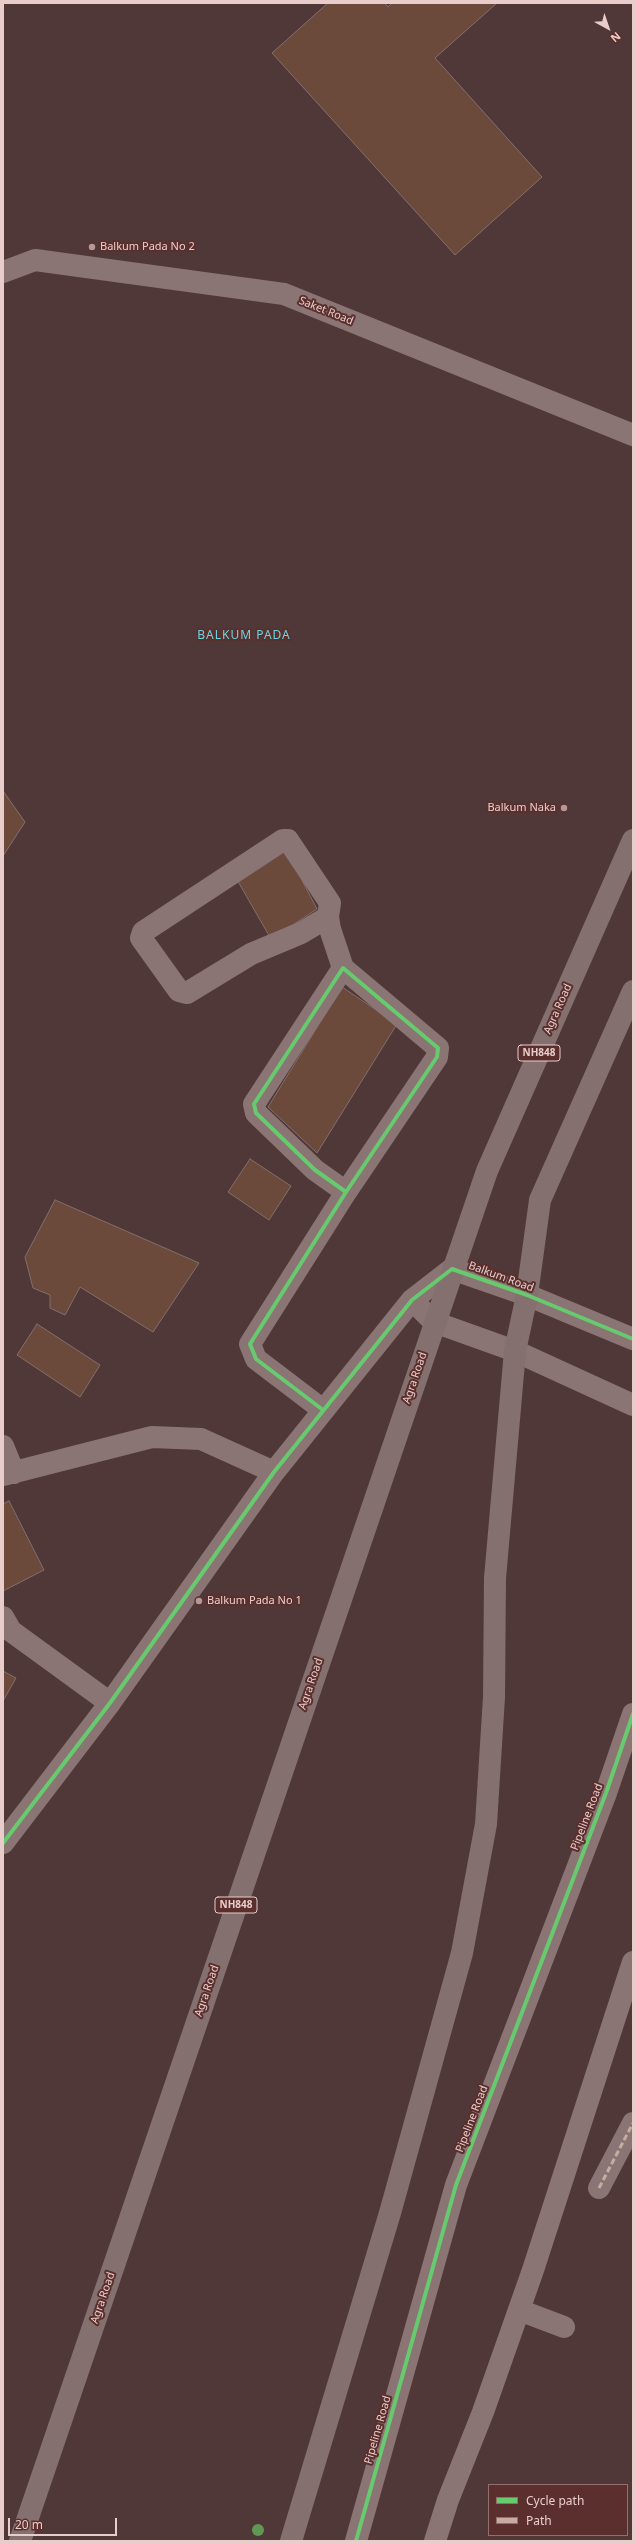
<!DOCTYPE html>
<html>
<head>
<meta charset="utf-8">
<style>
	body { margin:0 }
	#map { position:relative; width:636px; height:2544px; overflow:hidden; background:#503838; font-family:"Noto Sans",sans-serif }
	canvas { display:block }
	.frame { position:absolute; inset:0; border:4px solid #e9cdcb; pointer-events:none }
	.legend { position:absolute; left:488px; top:2484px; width:140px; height:52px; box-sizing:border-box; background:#5a2f2d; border:1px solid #936e6c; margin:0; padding:5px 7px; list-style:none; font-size:12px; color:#e9cdcb }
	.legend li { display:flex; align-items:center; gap:8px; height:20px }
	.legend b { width:20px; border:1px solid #936e6c }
	.north { position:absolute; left:588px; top:8px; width:40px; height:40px; -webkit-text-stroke:3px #5a2f2d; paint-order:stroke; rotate:140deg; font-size:11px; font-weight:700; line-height:16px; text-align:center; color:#e9cdcb }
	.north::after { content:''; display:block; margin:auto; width:14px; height:18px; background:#e9cdcb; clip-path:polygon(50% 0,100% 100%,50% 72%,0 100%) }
	.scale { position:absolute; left:8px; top:2518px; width:109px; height:18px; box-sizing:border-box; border:2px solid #e9cdcb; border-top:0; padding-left:5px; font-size:12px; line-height:14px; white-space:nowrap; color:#e9cdcb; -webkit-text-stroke:3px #5a2f2d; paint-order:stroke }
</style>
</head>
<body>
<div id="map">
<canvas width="636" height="2544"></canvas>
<div class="frame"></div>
<ul class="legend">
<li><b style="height:5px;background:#67ca6e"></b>Cycle path</li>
<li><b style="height:5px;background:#c7aca2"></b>Path</li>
</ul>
<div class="north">N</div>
<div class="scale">20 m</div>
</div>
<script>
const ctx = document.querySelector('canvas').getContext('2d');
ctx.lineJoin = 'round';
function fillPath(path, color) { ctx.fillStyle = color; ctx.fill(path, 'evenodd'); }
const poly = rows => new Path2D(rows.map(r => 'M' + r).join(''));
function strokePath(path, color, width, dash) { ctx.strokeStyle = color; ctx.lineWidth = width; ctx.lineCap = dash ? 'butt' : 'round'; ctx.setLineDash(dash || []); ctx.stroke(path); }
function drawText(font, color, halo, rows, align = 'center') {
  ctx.font = font + ' "Noto Sans",sans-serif'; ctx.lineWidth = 4; ctx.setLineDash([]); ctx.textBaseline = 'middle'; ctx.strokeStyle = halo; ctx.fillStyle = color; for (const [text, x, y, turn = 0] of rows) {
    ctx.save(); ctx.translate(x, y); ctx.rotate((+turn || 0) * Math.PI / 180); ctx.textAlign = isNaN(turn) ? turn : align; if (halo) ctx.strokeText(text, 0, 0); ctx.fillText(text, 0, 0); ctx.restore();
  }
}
const building = poly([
	[328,3,385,3,388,7,392,3,497,3,435,58,542,177,455,255,272,53,328,3],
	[3,791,25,822,3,856,3,791],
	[283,844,317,909,271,939,236,878,283,844],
	[342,987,397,1024,317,1153,268,1107,342,987],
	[250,1159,291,1186,269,1220,228,1192,250,1159],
	[55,1200,199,1263,153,1332,80,1287,65,1315,50,1308,50,1295,33,1288,25,1257,55,1200],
	[37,1324,100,1365,80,1397,17,1355,37,1324],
	[9,1501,44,1570,3,1591,3,1504,9,1501],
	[3,1671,16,1678,3,1701,3,1671]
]);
const minor = poly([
	[328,917,301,933,251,954,187,993,179,991,141,938,143,932,283,840,288,840,330,903,328,917,330,929,343,968],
	[412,1300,434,1322,515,1351,633,1405],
	[323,1410,256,1359,250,1344,346,1192,437,1057,438,1048,343,968,254,1104,256,1113,315,1170,346,1192],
	[3,1446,14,1473],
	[3,1475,152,1437,201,1439,274,1472],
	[3,1617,11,1631,110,1703],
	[3,1843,110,1703,274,1472,412,1300,452,1269,527,1295,633,1339],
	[599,2188,633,2123],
	[519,2310,564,2327],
	[356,2541,456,2185,606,1793,633,1714],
	[435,2541,448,2500,483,2412,533,2270,633,1962]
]);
const major = poly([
	[3,272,35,260,284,294,633,435]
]);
const highway = poly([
	[20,2541,487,1171,633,840],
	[291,2541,390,2213,462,1953,486,1824,494,1697,495,1578,515,1351,527,1295,540,1200,633,991]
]);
const quiet = poly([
	[599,2188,633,2123]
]);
const cycleway = poly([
	[323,1410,256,1359,250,1344,346,1192,437,1057,438,1048,343,968,254,1104,256,1113,315,1170,346,1192],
	[3,1843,110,1703,274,1472,412,1300,452,1269,527,1295,633,1339],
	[356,2541,456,2185,606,1793,633,1714]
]);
const trees = [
	[258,2530]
];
const markers = [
	[92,247,4,"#b39998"],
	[564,808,4,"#b39998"],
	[199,1601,4,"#b39998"]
];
const shields = [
	[539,1053,42],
	[236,1905,42]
];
const shieldNames = [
	["NH848",539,1053],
	["NH848",236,1905]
];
const poiNames = [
	["Balkum Pada No 2",100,247],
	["Balkum Naka",556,808,"right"],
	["Balkum Pada No 1",207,1601]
];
const streetNames = [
	["Saket Road",326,311,22],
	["Agra Road",558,1009,-66],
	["Balkum Road",501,1277,20],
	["Agra Road",415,1378,-71],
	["Agra Road",311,1684,-71],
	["Pipeline Road",587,1817,-69],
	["Agra Road",207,1991,-71],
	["Pipeline Road",472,2119,-69],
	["Agra Road",103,2298,-71],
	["Pipeline Road",378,2430,-74]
];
const neighbourhoodNames = [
	["BALKUM PADA",244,636]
];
fillPath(building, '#6b4a3b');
strokePath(building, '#836f6c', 1);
strokePath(minor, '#8a7474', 22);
strokePath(major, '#8a7474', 22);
strokePath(highway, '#83706f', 22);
strokePath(quiet, '#c7aca2', 3, [6, 3]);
strokePath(cycleway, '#67ca6e', 4);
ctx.fillStyle = '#5f9754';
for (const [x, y] of trees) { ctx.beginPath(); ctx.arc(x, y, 6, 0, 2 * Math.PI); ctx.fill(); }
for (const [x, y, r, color] of markers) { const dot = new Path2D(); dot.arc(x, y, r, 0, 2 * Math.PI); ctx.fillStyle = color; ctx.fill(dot); strokePath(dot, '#5a2f2d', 1.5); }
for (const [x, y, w] of shields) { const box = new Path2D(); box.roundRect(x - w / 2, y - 8, w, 16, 3); ctx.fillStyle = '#5a2f2d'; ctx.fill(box); strokePath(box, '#e9cdcb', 1); }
drawText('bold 10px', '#e9cdcb', null, shieldNames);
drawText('11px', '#e9cdcb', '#5a2f2d', poiNames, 'left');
drawText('11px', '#e9cdcb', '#5a2f2d', streetNames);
ctx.letterSpacing = '1px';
drawText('12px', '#69d5de', '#5a2f2d', neighbourhoodNames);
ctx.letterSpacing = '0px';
</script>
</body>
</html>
